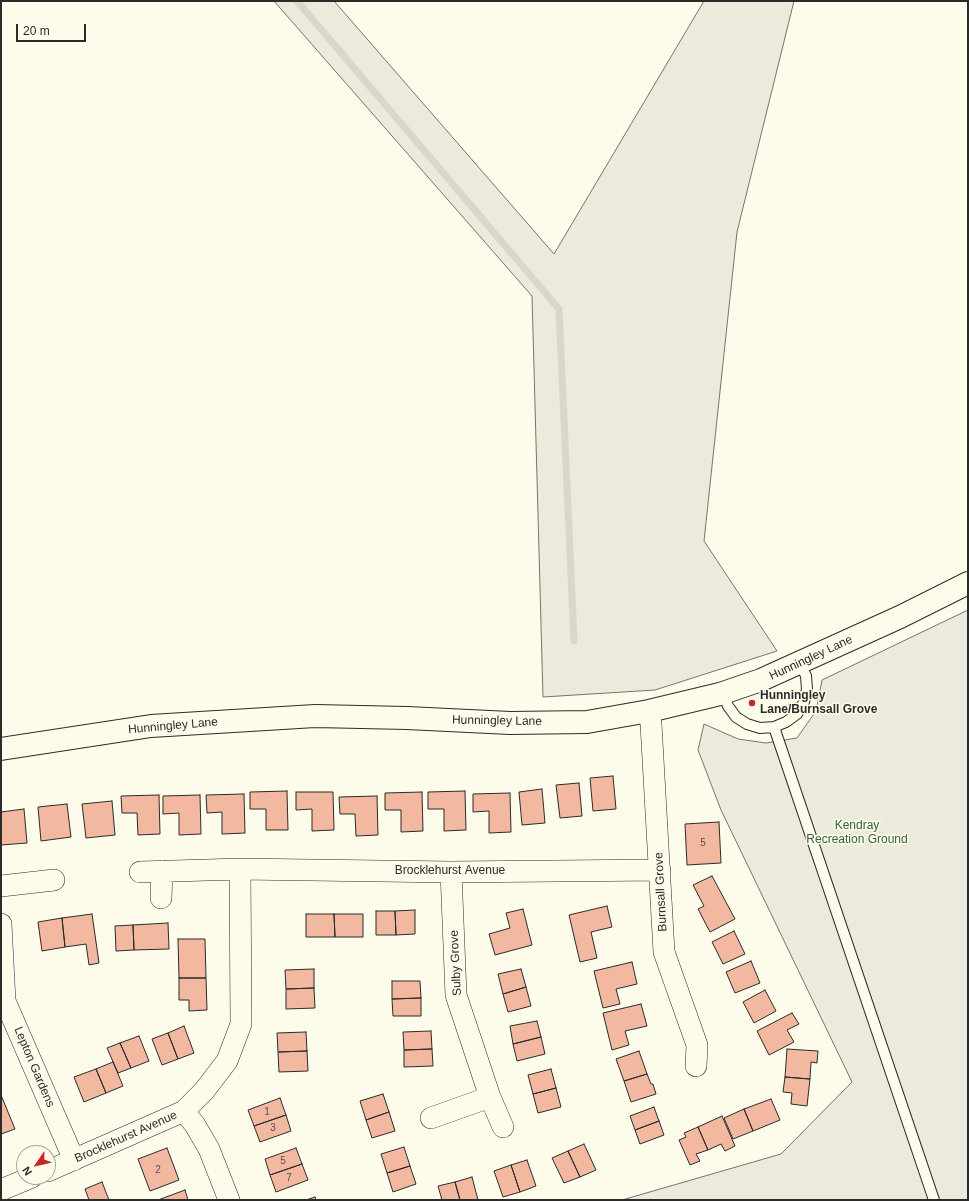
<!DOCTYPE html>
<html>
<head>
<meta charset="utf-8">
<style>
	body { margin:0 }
	#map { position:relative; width:969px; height:1201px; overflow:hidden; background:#fdfbea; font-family:Helvetica,sans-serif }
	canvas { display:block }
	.frame { position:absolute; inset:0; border:2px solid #2b2b2b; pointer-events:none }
	.north { position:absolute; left:16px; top:1145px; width:40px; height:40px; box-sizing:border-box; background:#fdfbea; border:1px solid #a9a89e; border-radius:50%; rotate:236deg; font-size:11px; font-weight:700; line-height:16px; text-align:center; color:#2b2b2b }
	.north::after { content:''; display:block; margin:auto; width:14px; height:18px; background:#c62828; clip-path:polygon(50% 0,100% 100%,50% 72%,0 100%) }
	.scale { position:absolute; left:16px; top:24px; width:70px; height:18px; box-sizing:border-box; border:2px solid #2b2b2b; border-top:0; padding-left:5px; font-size:12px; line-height:14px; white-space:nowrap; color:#2b2b2b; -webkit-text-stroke:3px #fdfbea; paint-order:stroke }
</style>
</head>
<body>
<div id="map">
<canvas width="969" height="1201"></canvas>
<div class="frame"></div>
<div class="north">N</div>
<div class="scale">20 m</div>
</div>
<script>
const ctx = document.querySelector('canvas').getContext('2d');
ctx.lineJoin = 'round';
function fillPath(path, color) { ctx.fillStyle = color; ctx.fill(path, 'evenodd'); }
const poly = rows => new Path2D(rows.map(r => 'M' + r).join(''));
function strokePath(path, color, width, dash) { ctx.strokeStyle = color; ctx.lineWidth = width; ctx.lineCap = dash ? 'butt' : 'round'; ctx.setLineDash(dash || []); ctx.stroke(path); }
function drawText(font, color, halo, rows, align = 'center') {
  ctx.font = font + ' Helvetica,sans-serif'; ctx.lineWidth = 3; ctx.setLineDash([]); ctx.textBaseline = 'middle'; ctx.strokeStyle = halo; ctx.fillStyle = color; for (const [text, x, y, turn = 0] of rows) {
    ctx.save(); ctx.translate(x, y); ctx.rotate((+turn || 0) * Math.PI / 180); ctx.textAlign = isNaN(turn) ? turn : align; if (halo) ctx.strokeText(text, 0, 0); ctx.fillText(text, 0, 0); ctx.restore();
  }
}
const green = poly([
	[274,1,334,1,554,254,704,1,794,1,737,232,704,541,777,651,655,690,543,697,532,296,274,1],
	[968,610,968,1200,622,1200,781,1154,852,1082,721,810,698,750,704,724,738,739,766,743,797,738,816,711,822,680,968,610]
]);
const stream = poly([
	[297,1,559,309,574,641]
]);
const building = poly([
	[613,776,616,809,593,811,590,778,613,776],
	[579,783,582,816,560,818,556,785,579,783],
	[542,789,545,823,522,825,519,792,542,789],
	[287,791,288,830,266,830,266,809,250,809,250,792,287,791],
	[465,791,466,830,444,831,444,809,428,809,428,792,465,791],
	[296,792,333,792,334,830,312,831,312,809,296,810,296,792],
	[422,792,423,831,401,832,401,810,385,810,385,793,422,792],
	[510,793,511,832,489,833,489,811,473,812,473,794,510,793],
	[244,794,245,833,222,834,222,812,207,813,206,795,244,794],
	[159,795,160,834,138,835,137,813,122,813,121,796,159,795],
	[200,795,201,834,179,835,179,813,163,814,163,796,200,795],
	[377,796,378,835,356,836,355,814,340,814,339,797,377,796],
	[112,801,115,835,86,838,82,804,112,801],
	[67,804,71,837,41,841,38,807,67,804],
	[24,809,27,843,1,845,1,812,24,809],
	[719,822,721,863,687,865,685,824,719,822],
	[712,876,735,919,710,932,698,909,704,906,693,885,712,876],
	[607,906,612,927,591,932,597,958,580,962,569,915,607,906],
	[523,909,532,945,495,955,489,934,510,928,506,913,523,909],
	[415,910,415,934,396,935,395,911,415,910],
	[376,911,395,911,396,935,376,935,376,911],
	[92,914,99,963,89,965,86,944,65,947,62,918,92,914],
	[306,914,334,914,335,937,306,937,306,914],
	[334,914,363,914,363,937,335,937,334,914],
	[62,918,65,947,42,951,38,922,62,918],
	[168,923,169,949,134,950,133,925,168,923],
	[133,925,134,950,116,951,115,926,133,925],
	[734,931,745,954,723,964,712,942,734,931],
	[178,939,205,939,206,978,179,978,178,939],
	[751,961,760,983,735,993,726,972,751,961],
	[632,962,637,984,616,989,620,1004,603,1008,594,971,632,962],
	[314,969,314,988,286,989,285,970,314,969],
	[521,969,526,987,503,994,498,974,521,969],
	[179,978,206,978,207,1010,189,1011,189,1000,179,1000,179,978],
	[392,981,420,981,421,998,392,999,392,981],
	[526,987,531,1006,508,1012,503,994,526,987],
	[314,988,315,1008,286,1009,286,989,314,988],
	[765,990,776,1011,754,1023,743,1002,765,990],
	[421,998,421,1016,393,1016,392,999,421,998],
	[641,1004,647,1026,625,1031,629,1045,612,1050,603,1013,641,1004],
	[792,1013,799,1024,787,1030,794,1042,769,1055,757,1031,792,1013],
	[537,1021,541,1037,513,1044,510,1026,537,1021],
	[184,1026,194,1053,178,1059,168,1033,184,1026],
	[431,1031,432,1049,404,1050,403,1032,431,1031],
	[306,1032,307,1051,278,1052,277,1033,306,1032],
	[168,1033,178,1059,162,1065,152,1039,168,1033],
	[139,1036,149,1061,131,1068,120,1043,139,1036],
	[541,1037,545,1054,517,1061,513,1044,541,1037],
	[120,1043,131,1068,118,1073,107,1048,120,1043],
	[432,1049,433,1066,404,1067,404,1050,432,1049],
	[787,1049,818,1051,817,1063,811,1062,810,1079,785,1077,787,1049],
	[307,1051,308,1071,279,1072,278,1052,307,1051],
	[639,1051,647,1074,624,1081,616,1059,639,1051],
	[113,1062,123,1086,106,1093,96,1069,113,1062],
	[96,1069,106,1093,84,1102,74,1077,96,1069],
	[551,1069,556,1088,533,1094,528,1075,551,1069],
	[647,1074,651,1084,653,1084,656,1094,631,1102,624,1081,647,1074],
	[785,1077,810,1079,807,1106,791,1104,792,1093,783,1092,785,1077],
	[556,1088,561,1107,538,1113,533,1094,556,1088],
	[383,1094,389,1112,366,1120,360,1101,383,1094],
	[1,1095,15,1129,1,1134,1,1095],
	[280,1098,286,1115,254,1126,248,1110,280,1098],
	[771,1099,780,1120,753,1131,744,1109,771,1099],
	[654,1107,659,1121,635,1130,630,1116,654,1107],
	[744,1109,753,1131,733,1139,724,1118,744,1109],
	[389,1112,395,1131,372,1138,366,1120,389,1112],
	[286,1115,291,1131,260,1142,254,1126,286,1115],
	[722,1116,735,1146,725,1151,721,1144,708,1150,698,1127,722,1116],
	[659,1121,664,1135,640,1144,635,1130,659,1121],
	[698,1127,708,1150,696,1154,700,1161,690,1165,679,1140,686,1137,684,1133,698,1127],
	[584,1144,596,1170,580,1177,568,1151,584,1144],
	[404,1147,410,1166,387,1173,381,1154,404,1147],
	[167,1148,179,1180,150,1191,138,1159,167,1148],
	[296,1148,302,1164,270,1175,265,1159,296,1148],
	[568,1151,580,1177,564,1183,552,1158,568,1151],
	[527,1160,536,1186,520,1192,511,1165,527,1160],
	[302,1164,308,1180,276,1192,270,1175,302,1164],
	[511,1165,520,1192,503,1197,494,1171,511,1165],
	[410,1166,416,1184,393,1192,387,1173,410,1166],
	[472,1177,478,1200,460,1200,455,1182,472,1177],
	[102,1182,109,1200,89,1200,85,1189,102,1182],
	[455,1182,460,1200,442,1200,438,1186,455,1182],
	[185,1190,188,1200,158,1200,185,1190],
	[315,1197,316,1200,306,1200,315,1197]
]);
const lane = poly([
	[723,693,728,706,736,717,747,724,760,728,774,727,786,722,797,714,804,702,807,689,806,676,800,663],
	[774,727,934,1200]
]);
const street = poly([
	[649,711,651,724,664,952,697,1045,696,1066],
	[140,872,240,869,451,872,660,870],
	[451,872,456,995,490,1097,503,1127],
	[1,886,54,880],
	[161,898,162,871],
	[1,924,5,1001,74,1160],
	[184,1111,195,1125,209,1149,229,1200],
	[431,1118,490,1097],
	[48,1171,184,1111,204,1091,227,1061,241,1024,240,869],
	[1,1190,32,1177]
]);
const secondary = poly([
	[1,749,151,726,315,716,407,718,510,723,587,722,649,711,720,694,761,680,900,617,968,583]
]);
const markers = [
	[752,703,4,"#c62828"]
];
const numberNames = [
	["5",703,843],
	["1",267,1112],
	["3",273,1128],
	["5",283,1161],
	["2",158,1170],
	["7",289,1178]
];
const streetNames = [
	["Hunningley Lane",811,658,-25],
	["Hunningley Lane",497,721,1],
	["Hunningley Lane",173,726,-5],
	["Brocklehurst Avenue",450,871],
	["Burnsall Grove",661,892,-93],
	["Sulby Grove",456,963,-93],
	["Lepton Gardens",34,1067,67],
	["Brocklehurst Avenue",126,1137,-24]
];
const poiNames = [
	["Hunningley",760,696],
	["Lane/Burnsall Grove",760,710]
];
const parkNames = [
	["Kendray",857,826],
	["Recreation Ground",857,840]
];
fillPath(green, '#ecebdb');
strokePath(green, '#74746e', 1);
strokePath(stream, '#d8d7c9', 7);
fillPath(building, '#f2b8a0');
strokePath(building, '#2b2b2b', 1);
strokePath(lane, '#2b2b2b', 12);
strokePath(street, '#2b2b2b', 22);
strokePath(secondary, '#2b2b2b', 24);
strokePath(lane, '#fdfbea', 10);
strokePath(street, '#fdfbea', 21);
strokePath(secondary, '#fdfbea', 22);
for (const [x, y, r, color] of markers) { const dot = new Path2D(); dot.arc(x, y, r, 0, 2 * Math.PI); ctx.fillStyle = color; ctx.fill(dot); strokePath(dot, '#fdfbea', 1.5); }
drawText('10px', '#5d4e48', null, numberNames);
drawText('12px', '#2b2b2b', '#fdfbea', streetNames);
drawText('bold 12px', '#2b2b2b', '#fdfbea', poiNames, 'left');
drawText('12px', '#34623c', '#fdfbea', parkNames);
</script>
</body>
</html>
